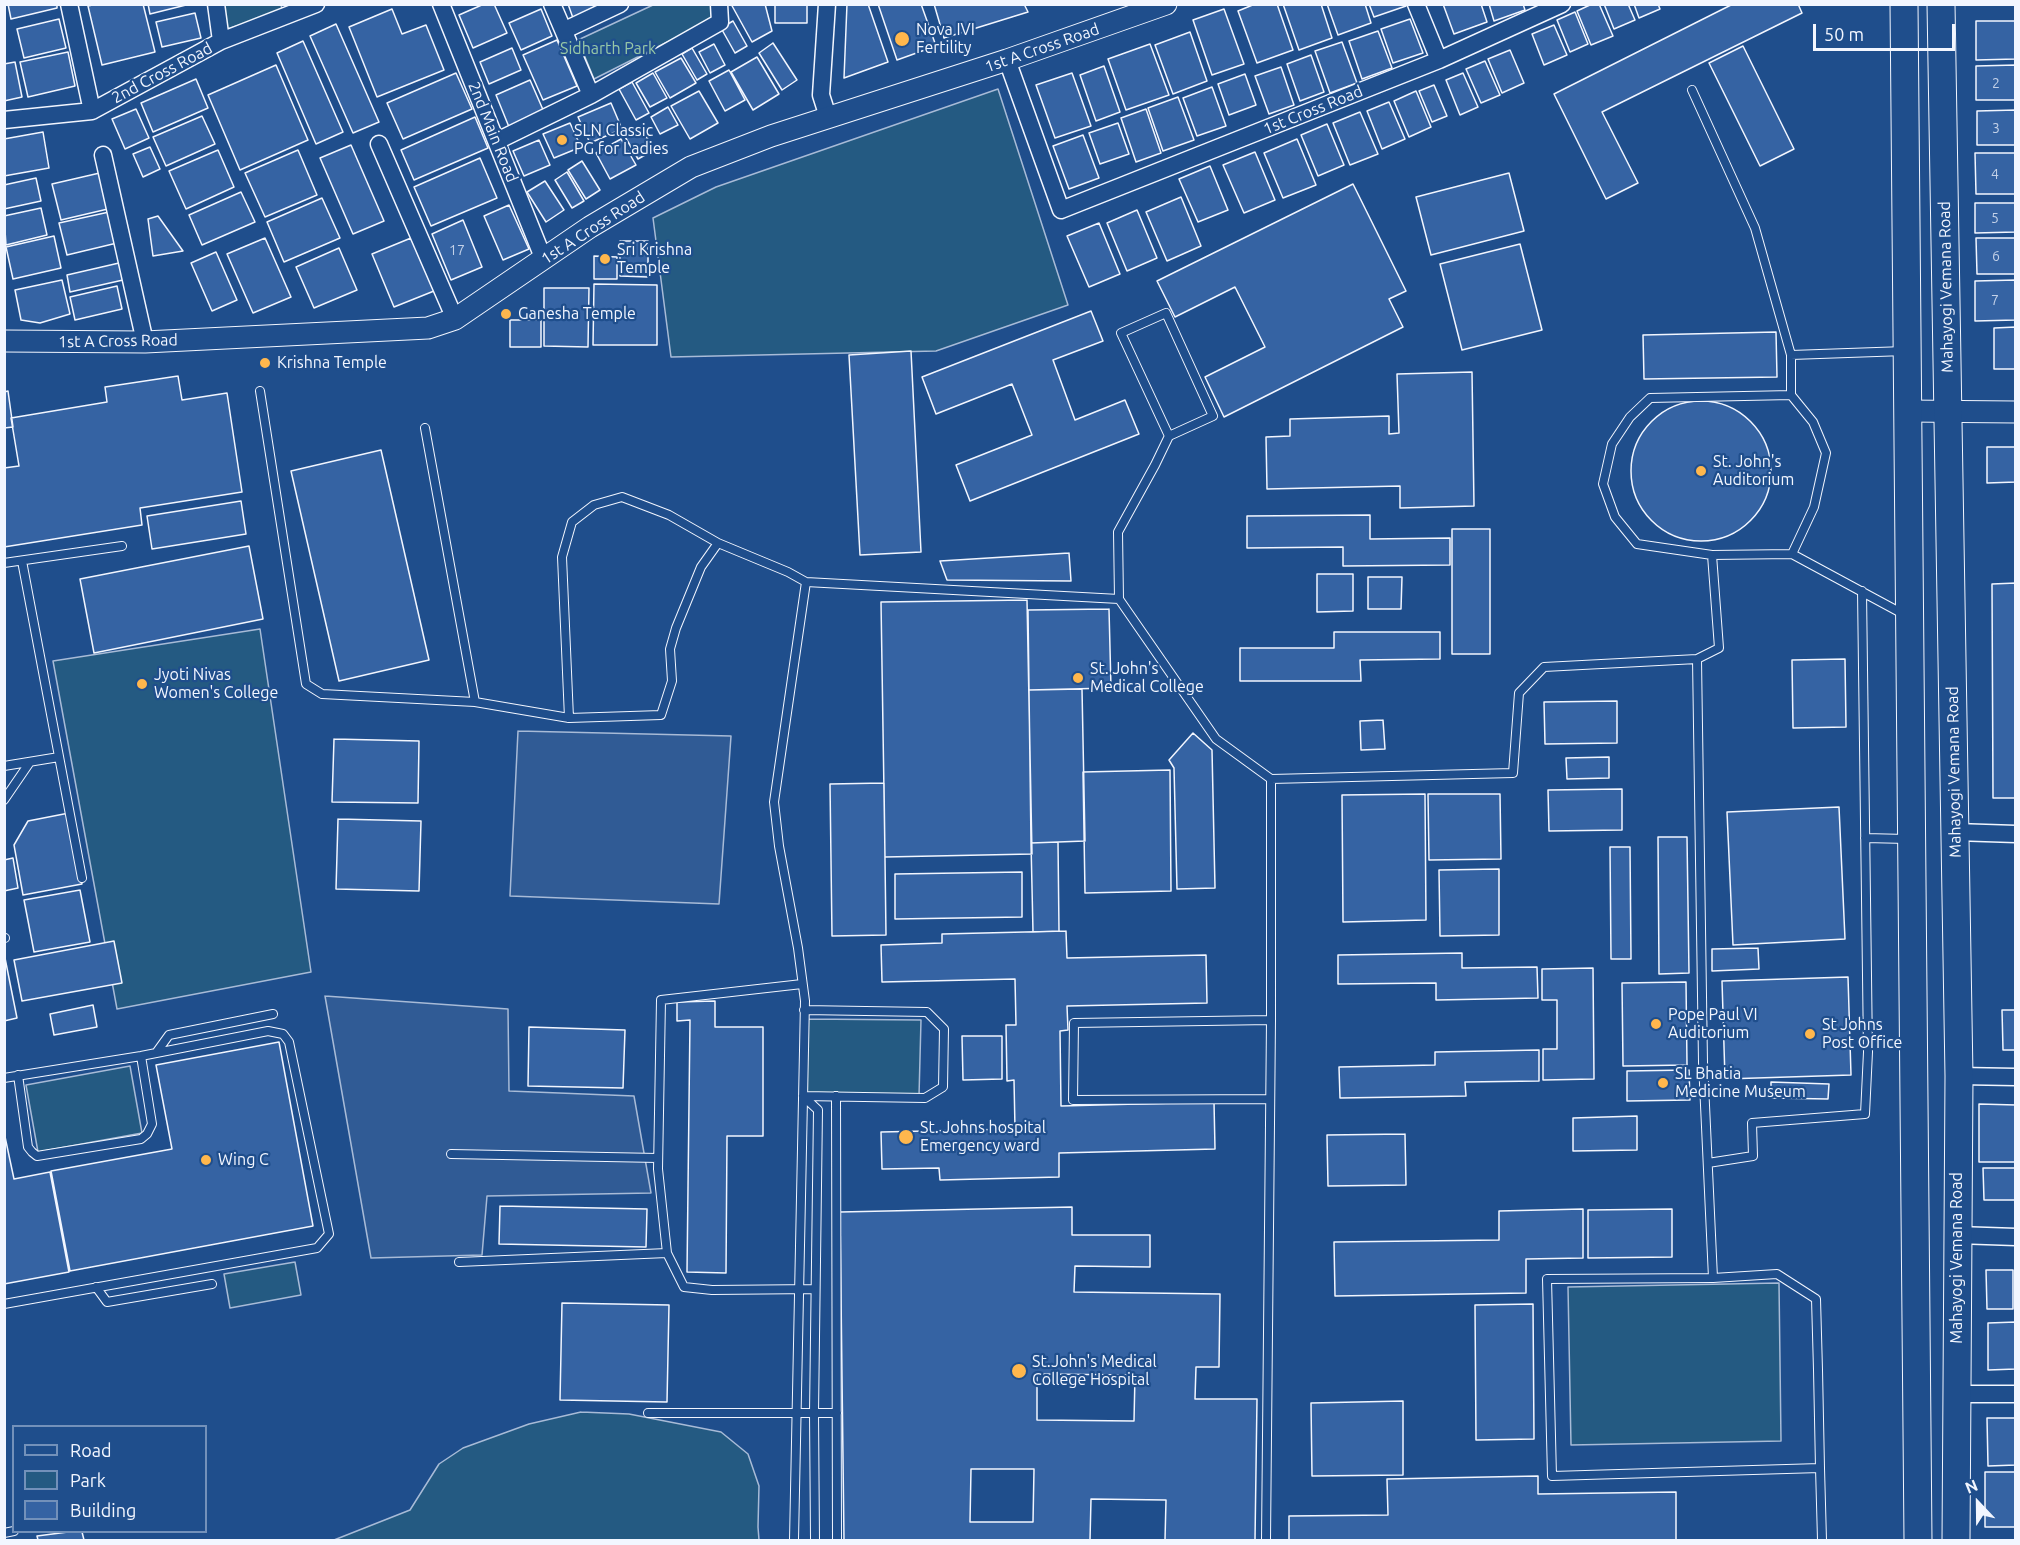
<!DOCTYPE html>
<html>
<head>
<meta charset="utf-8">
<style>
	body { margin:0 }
	#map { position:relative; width:2020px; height:1545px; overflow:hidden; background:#1f4e8c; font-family:Ubuntu,sans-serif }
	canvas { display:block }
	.frame { position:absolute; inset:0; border:6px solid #f2f6ff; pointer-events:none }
	.legend { position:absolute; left:12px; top:1425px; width:195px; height:108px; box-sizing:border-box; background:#1f4e8c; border:2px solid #7391ba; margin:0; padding:8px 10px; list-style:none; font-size:18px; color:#f2f6ff }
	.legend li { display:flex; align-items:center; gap:12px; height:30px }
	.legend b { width:30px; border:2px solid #7391ba }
	.north { position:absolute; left:1948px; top:1473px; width:60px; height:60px; -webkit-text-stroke:4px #1f4e8c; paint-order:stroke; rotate:338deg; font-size:16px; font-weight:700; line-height:24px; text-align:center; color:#f2f6ff }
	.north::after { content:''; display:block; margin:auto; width:21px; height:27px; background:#f2f6ff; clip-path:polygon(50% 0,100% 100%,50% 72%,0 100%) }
	.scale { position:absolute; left:1813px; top:24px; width:142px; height:27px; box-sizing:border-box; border:3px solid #f2f6ff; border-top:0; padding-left:8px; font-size:18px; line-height:21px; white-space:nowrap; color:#f2f6ff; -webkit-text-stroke:4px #1f4e8c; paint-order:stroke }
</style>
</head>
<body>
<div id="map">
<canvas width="2020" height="1545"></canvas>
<div class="frame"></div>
<ul class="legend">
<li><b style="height:8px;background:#1f4e8c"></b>Road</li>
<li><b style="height:16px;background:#245a82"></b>Park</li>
<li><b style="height:16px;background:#3563a3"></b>Building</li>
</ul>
<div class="north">N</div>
<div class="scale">50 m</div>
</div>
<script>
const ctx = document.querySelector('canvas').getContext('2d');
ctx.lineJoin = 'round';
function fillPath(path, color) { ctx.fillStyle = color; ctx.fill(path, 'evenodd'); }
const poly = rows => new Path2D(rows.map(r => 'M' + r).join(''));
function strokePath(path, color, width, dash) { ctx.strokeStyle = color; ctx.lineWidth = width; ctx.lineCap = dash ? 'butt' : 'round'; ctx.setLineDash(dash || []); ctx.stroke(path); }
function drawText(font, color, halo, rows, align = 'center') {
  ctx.font = font + ' Ubuntu,sans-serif'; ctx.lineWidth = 4.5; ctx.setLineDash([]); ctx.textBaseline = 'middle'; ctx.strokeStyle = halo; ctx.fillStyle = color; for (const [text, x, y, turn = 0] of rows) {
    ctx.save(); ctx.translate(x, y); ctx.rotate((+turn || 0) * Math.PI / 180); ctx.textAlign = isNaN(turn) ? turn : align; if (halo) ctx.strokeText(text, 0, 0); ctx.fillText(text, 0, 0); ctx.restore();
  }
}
const green = poly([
	[223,5,281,5,283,12,227,29,223,5],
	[653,5,714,5,717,17,594,79,578,40,653,5],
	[998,89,1068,305,936,351,671,357,653,218,716,187,998,89],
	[260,629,311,972,117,1009,53,661,260,629],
	[806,1019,921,1020,919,1096,805,1094,806,1019],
	[130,1066,142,1133,38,1152,26,1085,130,1066],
	[295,1262,301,1295,230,1308,224,1274,295,1262],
	[1779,1283,1781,1441,1571,1445,1568,1287,1779,1283],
	[581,1412,629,1414,721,1432,748,1454,759,1486,758,1527,759,1540,334,1540,410,1510,439,1464,463,1448,529,1424,581,1412]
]);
const parking = poly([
	[518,731,731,736,719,904,510,896,518,731],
	[325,996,508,1009,509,1091,634,1096,651,1193,487,1196,482,1255,371,1258,325,996]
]);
const building = poly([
	[8,4,57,4,57,8,11,19,8,4],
	[97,4,143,4,155,52,102,65,88,6,97,4],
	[148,4,190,4,150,14,148,4],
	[484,4,494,4,507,33,473,48,459,15,484,4],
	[568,4,593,4,595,9,573,18,568,4],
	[731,4,765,4,772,31,752,42,731,4],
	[775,4,807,4,807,23,775,23,775,4],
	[847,4,868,4,888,62,844,78,847,4],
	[878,4,921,4,936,46,897,60,878,4],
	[934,4,1024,4,1028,12,944,38,934,4],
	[1255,4,1277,4,1293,50,1257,63,1238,11,1255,4],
	[1283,4,1321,4,1332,38,1299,50,1283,4],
	[1327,4,1365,4,1371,23,1338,35,1327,4],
	[1369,4,1406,4,1406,6,1374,17,1369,4],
	[1443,4,1481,4,1487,22,1454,34,1443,4],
	[1489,4,1523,4,1525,10,1494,21,1489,4],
	[1592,4,1599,4,1613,36,1591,45,1577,11,1592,4],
	[1604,4,1628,4,1635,20,1614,29,1604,4],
	[1634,4,1658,4,1660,9,1639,18,1634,4],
	[1733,4,1798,4,1802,13,1602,112,1638,183,1606,199,1554,94,1733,4],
	[392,9,402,34,426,25,444,70,377,97,349,27,392,9],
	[541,9,552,36,521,50,509,23,541,9],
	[1224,9,1244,64,1212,75,1193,20,1224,9],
	[1575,12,1588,44,1570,52,1557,20,1575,12],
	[195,13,201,38,162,47,156,22,195,13],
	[59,19,66,48,24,58,17,29,59,19],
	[1410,19,1423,53,1393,63,1381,29,1410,19],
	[733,21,747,46,735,53,721,28,733,21],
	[1976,21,2016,21,2016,59,1976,60,1976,21],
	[336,24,379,122,353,133,310,36,336,24],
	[1554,25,1567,55,1544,65,1532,34,1554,25],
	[1378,31,1392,68,1362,79,1349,41,1378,31],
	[1190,32,1207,81,1173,94,1155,45,1190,32],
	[557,40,577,86,543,100,523,55,557,40],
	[303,41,343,132,316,144,277,53,303,41],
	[1342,42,1357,83,1330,93,1315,51,1342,42],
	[773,43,797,80,782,90,759,53,773,43],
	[714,44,725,65,710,73,699,52,714,44],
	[1150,44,1169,95,1126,110,1108,59,1150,44],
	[1743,46,1794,149,1760,166,1709,63,1743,46],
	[512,48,521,70,489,84,480,62,512,48],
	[692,48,707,74,697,80,682,54,692,48],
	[1510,50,1524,83,1502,93,1488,59,1510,50],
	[68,52,75,86,28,97,20,62,68,52],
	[1311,55,1324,92,1300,101,1287,64,1311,55],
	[757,57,779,94,753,110,731,72,757,57],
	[681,58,696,83,670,98,655,72,681,58],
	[1485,61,1500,95,1481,103,1466,69,1485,61],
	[15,62,22,97,4,101,4,64,15,62],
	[276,65,308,140,240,170,208,95,276,65],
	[2016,65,2016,100,1976,100,1976,66,2016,65],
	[1104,66,1120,112,1096,121,1080,75,1104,66],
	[1281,67,1294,105,1269,114,1255,76,1281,67],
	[729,70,745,100,725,111,709,81,729,70],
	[456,73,472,109,403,139,387,103,456,73],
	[653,73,667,98,650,107,636,83,653,73],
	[1072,73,1091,126,1055,138,1036,85,1072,73],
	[1463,73,1478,107,1460,115,1446,80,1463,73],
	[1245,74,1256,105,1229,115,1218,84,1245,74],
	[196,79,208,108,153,132,141,103,196,79],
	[530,80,544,112,509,127,496,95,530,80],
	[632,82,649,113,636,120,619,89,632,82],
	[1434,85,1447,116,1432,122,1419,91,1434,85],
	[1212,87,1226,126,1197,136,1183,98,1212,87],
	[699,91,718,123,690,139,671,106,699,91],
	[1416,91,1431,127,1409,137,1394,101,1416,91],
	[1178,97,1194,140,1163,151,1148,108,1178,97],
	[1389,102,1405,139,1382,149,1367,111,1389,102],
	[611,103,622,129,590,143,578,117,611,103],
	[668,107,678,125,660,134,651,117,668,107],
	[136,109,149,138,125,149,112,119,136,109],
	[1146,109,1161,153,1136,162,1121,118,1146,109],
	[2016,110,2016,145,1977,145,1977,111,2016,110],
	[1360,112,1378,154,1350,165,1333,123,1360,112],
	[202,116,215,144,166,166,153,137,202,116],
	[475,117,488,148,414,180,401,150,475,117],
	[570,123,581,147,554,158,543,134,570,123],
	[1118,123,1129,154,1100,164,1089,133,1118,123],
	[1327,124,1344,165,1318,176,1301,135,1327,124],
	[640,126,654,150,638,159,624,135,640,126],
	[43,132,49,168,4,176,4,139,43,132],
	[1083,135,1099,178,1069,189,1053,146,1083,135],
	[621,139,636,165,610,179,596,153,621,139],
	[1297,139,1316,185,1283,198,1264,153,1297,139],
	[539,140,550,165,524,176,513,151,539,140],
	[351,145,384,221,353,234,320,158,351,145],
	[150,147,160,169,143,177,133,154,150,147],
	[218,150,234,187,186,209,169,171,218,150],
	[298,150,317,195,265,217,245,173,298,150],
	[1255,152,1275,200,1244,213,1223,165,1255,152],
	[1975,153,2016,153,2016,194,1976,194,1975,153],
	[480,158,497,198,431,226,414,187,480,158],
	[582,161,600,190,586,199,568,170,582,161],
	[1210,166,1228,210,1198,222,1179,179,1210,166],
	[104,172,112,208,61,220,52,184,104,172],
	[567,172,584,201,572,208,555,180,567,172],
	[1509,173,1524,231,1431,255,1416,197,1509,173],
	[36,178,41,201,4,209,4,185,36,178],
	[545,181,564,210,546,222,527,192,545,181],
	[1353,184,1406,291,1389,299,1403,327,1224,417,1205,377,1265,347,1235,287,1175,317,1157,281,1353,184],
	[241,192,255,222,202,245,189,215,241,192],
	[1181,197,1201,246,1167,261,1146,212,1181,197],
	[322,198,340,238,284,262,267,222,322,198],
	[1975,203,2016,203,2016,232,1975,233,1975,203],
	[509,205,529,249,503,260,484,216,509,205],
	[41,208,47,235,6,245,4,216,41,208],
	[1137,210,1157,258,1127,271,1107,223,1137,210],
	[109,212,117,243,67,255,59,223,109,212],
	[158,216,183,251,153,256,148,219,158,216],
	[463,220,482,267,451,280,432,234,463,220],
	[1099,223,1120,274,1089,287,1067,236,1099,223],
	[54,236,61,268,13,279,6,247,54,236],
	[265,238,291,297,253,313,227,254,265,238],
	[411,238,434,291,394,307,372,254,411,238],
	[1976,238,2016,238,2016,274,1977,274,1976,238],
	[620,241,648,241,648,277,620,276,620,241],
	[1520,244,1542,330,1462,350,1440,264,1520,244],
	[339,248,357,290,314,308,296,267,339,248],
	[216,252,237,300,212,311,191,263,216,252],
	[594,256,617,257,617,279,594,279,594,256],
	[119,263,123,280,70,292,67,275,119,263],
	[62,280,70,314,40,323,21,320,15,290,62,280],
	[2016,280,2016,320,1975,321,1975,281,2016,280],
	[594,284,657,285,657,345,593,345,594,284],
	[117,286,122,309,75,320,70,297,117,286],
	[544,288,589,288,588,347,544,346,544,288],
	[1091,311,1103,341,1053,360,1075,420,1125,400,1139,434,970,501,956,465,1032,435,1012,384,936,414,922,377,1091,311],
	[510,320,541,320,541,347,510,347,510,320],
	[2016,327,2016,369,1994,369,1994,328,2016,327],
	[1776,332,1777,377,1644,379,1643,335,1776,332],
	[911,351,921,552,860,555,849,355,911,351],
	[1472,372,1474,506,1400,508,1400,486,1267,489,1266,437,1290,436,1290,419,1389,416,1389,434,1399,433,1397,374,1472,372],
	[178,376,182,400,227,393,242,492,140,508,142,525,4,547,4,468,19,466,11,418,107,402,105,387,178,376],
	[8,391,13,427,4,428,4,392,8,391],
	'1631 471a70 70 0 1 1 140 0a70 70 0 1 1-140 0Z',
	[1987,447,2016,447,2016,482,1987,483,1987,447],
	[381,450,429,660,339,681,291,471,381,450],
	[241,501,246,534,152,549,147,516,241,501],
	[1370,515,1370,539,1450,538,1450,565,1343,566,1343,547,1247,548,1247,516,1370,515],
	[1452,529,1490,529,1490,654,1452,654,1452,529],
	[249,546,263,619,94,653,80,579,249,546],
	[1069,553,1071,581,947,580,940,561,1069,553],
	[1317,574,1353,574,1353,611,1317,612,1317,574],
	[1368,577,1402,577,1401,609,1368,609,1368,577],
	[2016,583,2016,798,1993,798,1992,584,2016,583],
	[1027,600,1032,854,885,857,881,602,1027,600],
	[1109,609,1111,688,1029,690,1028,610,1109,609],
	[1334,632,1440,632,1440,659,1360,660,1361,681,1240,681,1240,648,1334,648,1334,632],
	[1845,659,1846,727,1793,728,1792,660,1845,659],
	[1082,689,1085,841,1031,843,1029,690,1082,689],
	[1617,701,1617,743,1545,744,1544,702,1617,701],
	[1383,720,1385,749,1361,750,1360,721,1383,720],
	[1193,733,1212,750,1215,888,1177,889,1174,768,1169,760,1193,733],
	[334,739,419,741,418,803,332,802,334,739],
	[1609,757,1609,778,1567,779,1566,758,1609,757],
	[1170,770,1171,891,1085,893,1083,772,1170,770],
	[884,783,886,935,832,936,830,784,884,783],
	[1622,789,1622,830,1549,831,1548,790,1622,789],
	[1425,794,1426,920,1343,922,1342,795,1425,794],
	[1428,794,1500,794,1501,859,1429,860,1428,794],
	[1839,807,1845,939,1733,945,1727,812,1839,807],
	[69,813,82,884,23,895,14,845,28,821,69,813],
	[338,819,421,821,419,891,336,889,338,819],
	[1658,837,1687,837,1689,973,1659,974,1658,837],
	[1058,842,1059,931,1033,932,1031,843,1058,842],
	[1610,847,1630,847,1631,959,1611,959,1610,847],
	[13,858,18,888,4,891,4,860,13,858],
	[1499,869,1499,935,1440,936,1439,870,1499,869],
	[1022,872,1022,917,895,919,895,874,1022,872],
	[80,890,90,942,34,952,24,900,80,890],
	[1066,931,1067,958,1206,955,1207,1003,1067,1006,1068,1030,1060,1031,1061,1106,1214,1102,1215,1149,1059,1153,1059,1177,940,1180,939,1168,882,1169,881,1132,1015,1129,1014,1080,1007,1081,1006,1025,1016,1025,1015,979,882,982,881,945,942,943,942,934,1066,931],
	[114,941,122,983,22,1001,14,960,114,941],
	[1758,948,1759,969,1712,971,1712,949,1758,948],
	[4,953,17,1018,4,1021,4,953],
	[1462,953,1462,968,1537,967,1538,998,1436,1000,1436,983,1338,984,1338,955,1462,953],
	[1593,968,1594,1079,1543,1080,1543,1049,1557,1049,1557,1000,1542,1000,1542,969,1593,968],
	[1848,977,1851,1075,1725,1079,1722,981,1848,977],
	[1686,982,1687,1065,1623,1066,1622,983,1686,982],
	[715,1001,715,1027,763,1027,763,1136,727,1136,726,1273,687,1272,690,1020,677,1021,677,1002,715,1001],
	[93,1005,97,1027,54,1035,50,1014,93,1005],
	[2002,1010,2016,1010,2016,1050,2003,1050,2002,1010],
	[529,1027,625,1030,623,1088,528,1086,529,1027],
	[962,1036,1002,1036,1002,1079,963,1080,962,1036],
	[279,1042,313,1226,70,1271,51,1171,172,1149,156,1065,279,1042],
	[1539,1050,1539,1081,1465,1082,1466,1096,1340,1098,1339,1067,1435,1065,1435,1052,1539,1050],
	[1689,1070,1690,1100,1627,1101,1627,1071,1689,1070],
	[1771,1082,1829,1084,1828,1099,1771,1098,1771,1082],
	[1979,1104,2016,1105,2016,1162,1979,1162,1979,1104],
	[1637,1116,1637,1150,1573,1151,1573,1118,1637,1116],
	[4,1132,14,1179,50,1172,69,1272,4,1284,4,1132],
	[1405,1134,1406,1185,1328,1186,1327,1135,1405,1134],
	[1983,1168,2016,1168,2016,1200,1984,1200,1983,1168],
	[500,1206,647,1209,646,1247,499,1244,500,1206],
	[1072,1207,1072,1235,1150,1235,1150,1267,1075,1266,1074,1292,1220,1294,1219,1367,1196,1367,1195,1399,1257,1399,1255,1540,1165,1540,1166,1500,1091,1499,1090,1540,844,1540,840,1212,1072,1207],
	[1037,1374,1135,1375,1134,1421,1037,1420,1037,1374],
	[971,1469,1034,1469,1033,1522,970,1522,971,1469],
	[1583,1209,1583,1258,1526,1259,1526,1293,1335,1296,1334,1242,1499,1240,1499,1211,1583,1209],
	[1672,1209,1672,1257,1588,1258,1588,1210,1672,1209],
	[1986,1270,2013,1270,2013,1309,1987,1309,1986,1270],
	[562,1303,669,1305,667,1402,560,1400,562,1303],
	[1533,1304,1534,1439,1476,1440,1475,1305,1533,1304],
	[2016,1322,2016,1369,1988,1370,1988,1323,2016,1322],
	[1403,1401,1403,1475,1312,1476,1311,1403,1403,1401],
	[1987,1418,2016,1418,2016,1465,1988,1466,1987,1418],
	[1985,1472,2016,1472,2016,1527,1985,1527,1985,1472],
	[1538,1476,1538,1494,1676,1492,1676,1540,1289,1540,1289,1516,1388,1515,1387,1479,1538,1476],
	[68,1532,82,1532,84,1540,38,1540,37,1536,68,1532]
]);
const service = poly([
	[1692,90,1755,228,1791,355,1791,395,1813,422,1826,453,1814,507,1792,554,1712,555,1719,648,1697,659],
	[1791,355,1905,351],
	[260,391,306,684,322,694,475,702,569,718,562,557,572,522,594,505,622,497,669,515,718,543,788,572,806,582,1119,599],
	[425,428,475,702],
	[1169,436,1121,333,1166,313,1213,416,1169,436,1155,465,1118,532,1119,599,1216,739,1271,779,1513,773,1519,693,1544,667,1697,659,1703,1062,1713,1278],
	[1792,554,1905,615],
	[1712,555,1637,544,1615,517,1603,484,1612,444,1630,417,1650,398,1791,395],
	[22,561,82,878],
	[4,563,122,546],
	[569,718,661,715,672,681,670,649,676,628,701,567,718,543],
	[4,766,59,757],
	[4,800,30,762],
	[1865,838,1907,839],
	[4,938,5,938],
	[802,984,661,1000,658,1169,667,1253,684,1287,712,1290,815,1289],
	[156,1053,169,1035,273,1014],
	[18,1075,28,1147,32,1152,37,1156,141,1139,147,1134,152,1124,141,1056],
	[4,1078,141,1056,268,1031,283,1034,289,1042,329,1234,317,1248,4,1304],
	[803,1096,818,1110,814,1413,815,1540],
	[803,1096,925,1098,943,1087,944,1029,927,1012,804,1010],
	[836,1096,837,1540],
	[1270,1099,1073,1100,1074,1023,1271,1020],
	[451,1154,658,1158],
	[1708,1163,1753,1156,1752,1123,1865,1114,1868,1052,1862,591],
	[459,1262,667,1253],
	[96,1287,107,1302,212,1284],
	[648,1413,837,1413],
	[1820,1468,1552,1476,1547,1279,1713,1278,1777,1274,1816,1299,1818,1370,1820,1468,1822,1540],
	[4,1533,14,1531],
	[794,1540,805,1001,798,948,779,846,774,802,806,582],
	[1266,1540,1271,1020,1271,779]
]);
const minor = poly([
	[69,4,92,111],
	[216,4,221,41],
	[441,4,544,260],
	[552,4,591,95],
	[827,4,821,95,828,117],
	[1416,4,1439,60],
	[565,30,620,4],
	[1007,60,1061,210,1439,60,1562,4],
	[4,120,92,111,221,41,316,4],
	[497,141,591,95,720,22,719,4],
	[379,144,455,319],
	[103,155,145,342],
	[1955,832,2016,834],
	[1959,1076,2016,1077],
	[1957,1235,2016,1237],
	[1957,1394,2016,1394]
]);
const tertiary = poly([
	[4,341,145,342,428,328,455,319,590,227,691,167,771,136,1007,60,1166,4],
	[1906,411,2016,412]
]);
const primary = poly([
	[1904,4,1918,1540],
	[1941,4,1959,1076,1956,1540]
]);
const markers = [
	[902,39,8,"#ffb74d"],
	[562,140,6,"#ffb74d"],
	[605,259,6,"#ffb74d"],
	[506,314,6,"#ffb74d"],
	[265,363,6,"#ffb74d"],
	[1701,471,6,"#ffb74d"],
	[1078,678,6,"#ffb74d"],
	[142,684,6,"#ffb74d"],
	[1656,1024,6,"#ffb74d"],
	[1810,1034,6,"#ffb74d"],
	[1663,1083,6,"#ffb74d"],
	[906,1137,8,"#ffb74d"],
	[206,1160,6,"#ffb74d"],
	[1019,1371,8,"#ffb74d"]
];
const numberNames = [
	["2",1996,83],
	["3",1996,128],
	["4",1995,174],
	["5",1995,218],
	["17",457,250],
	["6",1996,256],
	["7",1995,300]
];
const poiNames = [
	["Nova IVI",916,30],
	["Fertility",916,48],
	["SLN Classic",574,131],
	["PG for Ladies",574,149],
	["Sri Krishna",617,250],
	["Temple",617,268],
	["Ganesha Temple",518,314],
	["Krishna Temple",277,363],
	["St. John's",1713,462],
	["Auditorium",1713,480],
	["St. John's",1090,669],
	["Medical College",1090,687],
	["Jyoti Nivas",154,675],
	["Women's College",154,693],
	["Pope Paul VI",1668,1015],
	["Auditorium",1668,1033],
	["St Johns",1822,1025],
	["Post Office",1822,1043],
	["SL Bhatia",1675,1074],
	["Medicine Museum",1675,1092],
	["St. Johns hospital",920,1128],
	["Emergency ward",920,1146],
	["Wing C",218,1160],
	["St.John's Medical",1032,1362],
	["College Hospital",1032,1380]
];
const streetNames = [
	["1st A Cross Road",1042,48,-19],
	["2nd Cross Road",162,73,-28],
	["1st Cross Road",1313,110,-22],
	["2nd Main Road",493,132,68],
	["1st A Cross Road",593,228,-33],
	["Mahayogi Vemana Road",1946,287,-91],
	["1st A Cross Road",118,341,-1],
	["Mahayogi Vemana Road",1954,772,-91],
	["Mahayogi Vemana Road",1957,1258,-90]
];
const parkNames = [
	["Sidharth Park",608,49]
];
fillPath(green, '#245a82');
strokePath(green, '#a8bbd7', 1.5);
fillPath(parking, '#305b95');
strokePath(parking, '#a8bbd7', 1.5);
fillPath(building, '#3563a3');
strokePath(building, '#f2f6ff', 1.5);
strokePath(service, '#f2f6ff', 10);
strokePath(minor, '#f2f6ff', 19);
strokePath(tertiary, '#f2f6ff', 23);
strokePath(primary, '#f2f6ff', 29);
strokePath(service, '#1f4e8c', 8);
strokePath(minor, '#1f4e8c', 16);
strokePath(tertiary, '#1f4e8c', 21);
strokePath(primary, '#1f4e8c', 27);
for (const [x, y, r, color] of markers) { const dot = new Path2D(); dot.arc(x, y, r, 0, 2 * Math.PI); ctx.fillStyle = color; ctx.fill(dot); strokePath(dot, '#1f4e8c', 2); }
drawText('14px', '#c3d1e8', null, numberNames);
drawText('16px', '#f2f6ff', '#1f4e8c', poiNames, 'left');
drawText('16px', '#f2f6ff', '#1f4e8c', streetNames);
drawText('16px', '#97c8a6', '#1f4e8c', parkNames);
</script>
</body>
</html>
